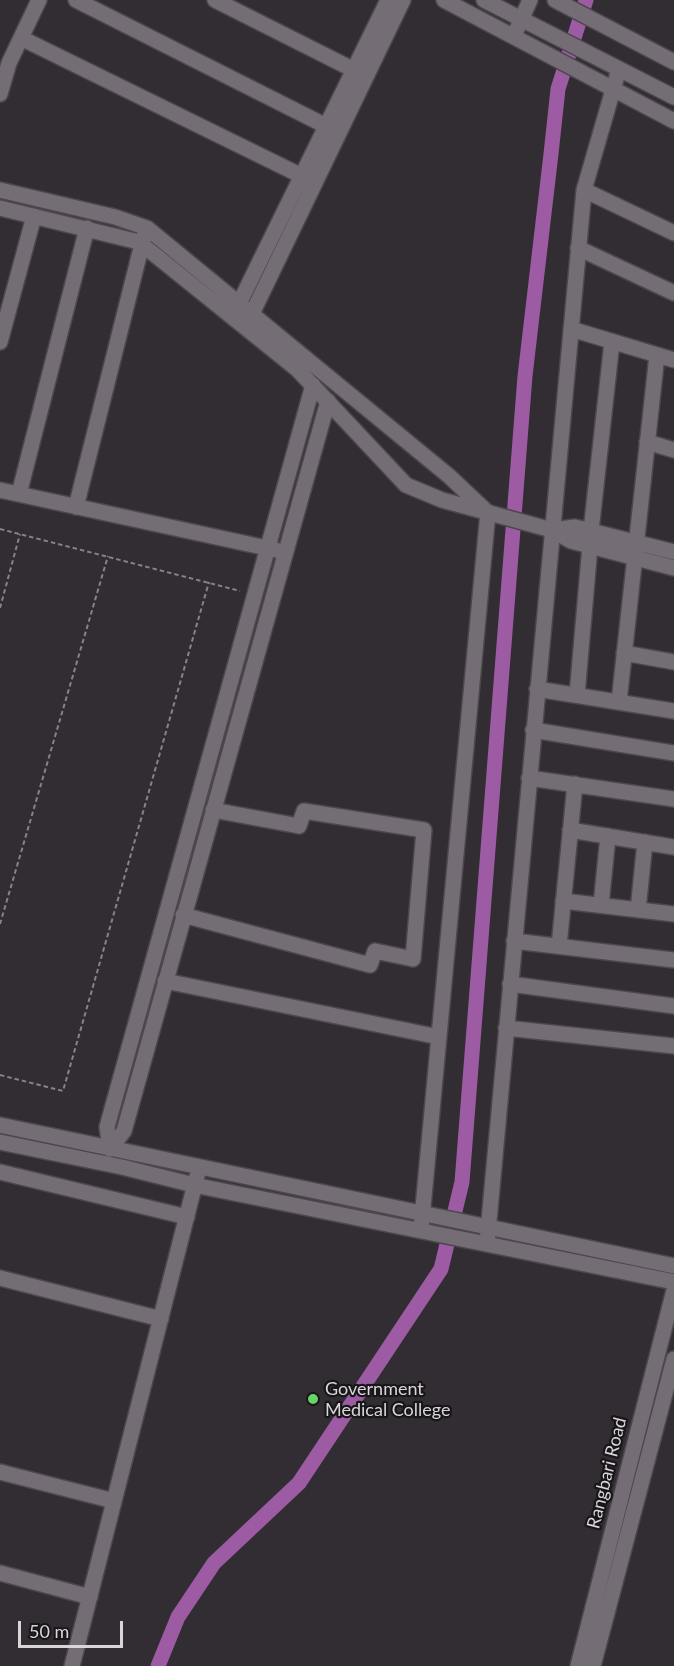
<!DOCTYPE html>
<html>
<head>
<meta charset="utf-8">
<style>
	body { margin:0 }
	#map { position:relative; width:674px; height:1666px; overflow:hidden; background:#322c33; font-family:Lato,sans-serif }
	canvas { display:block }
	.scale { position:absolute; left:18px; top:1621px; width:105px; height:27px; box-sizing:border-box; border:3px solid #d9d5d9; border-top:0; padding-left:8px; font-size:18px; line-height:21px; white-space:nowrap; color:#d9d5d9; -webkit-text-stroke:4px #181619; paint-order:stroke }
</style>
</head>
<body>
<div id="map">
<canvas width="674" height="1666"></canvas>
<div class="scale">50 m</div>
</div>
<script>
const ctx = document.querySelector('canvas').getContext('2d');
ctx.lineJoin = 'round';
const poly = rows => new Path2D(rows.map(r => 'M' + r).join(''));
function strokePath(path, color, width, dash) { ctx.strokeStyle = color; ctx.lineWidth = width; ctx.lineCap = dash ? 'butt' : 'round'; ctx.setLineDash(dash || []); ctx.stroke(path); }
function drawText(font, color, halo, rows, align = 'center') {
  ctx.font = font + ' Lato,sans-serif'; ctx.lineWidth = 4.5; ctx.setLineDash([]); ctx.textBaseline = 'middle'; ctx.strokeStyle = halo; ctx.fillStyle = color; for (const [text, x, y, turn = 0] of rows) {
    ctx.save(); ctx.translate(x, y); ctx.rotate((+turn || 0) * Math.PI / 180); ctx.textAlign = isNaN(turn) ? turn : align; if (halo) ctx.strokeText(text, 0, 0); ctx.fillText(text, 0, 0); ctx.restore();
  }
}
const canal = poly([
	[158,1666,178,1617,214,1563,299,1483,441,1269,462,1182,525,376,551,154,558,89,586,0]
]);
const path = poly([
	[0,529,240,591],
	[0,608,20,534],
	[0,924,108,556],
	[0,1075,63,1091,209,582]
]);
const minor = poly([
	[76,0,334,130],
	[215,0,354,70],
	[444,0,674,121],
	[484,0,674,97],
	[555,0,674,62],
	[517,29,530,0],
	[21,38,310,180],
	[0,94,9,63,39,0],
	[0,190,115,217,147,228,449,476,484,509],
	[584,190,674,233],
	[0,208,139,242,298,370,406,485,442,500,552,530,571,541,674,568],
	[578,248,674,293],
	[235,312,388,0],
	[248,322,403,0],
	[571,329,674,360],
	[0,342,34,216],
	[647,442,674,450],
	[0,490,276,550],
	[19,494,87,228],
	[76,507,144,236],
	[552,530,575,527,674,552],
	[591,531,612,342],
	[624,653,674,662],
	[537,689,674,711],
	[577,695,590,546],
	[619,702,657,355],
	[533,730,674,753],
	[529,778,674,799],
	[570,830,674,847],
	[563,901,674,914],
	[601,905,608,836],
	[638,910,645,842],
	[183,915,370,965,375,951,413,959,424,830,304,811,299,826,213,810],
	[514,941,674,960],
	[559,946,575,784],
	[165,981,439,1037],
	[510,984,674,1006],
	[506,1028,674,1046],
	[0,1125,674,1266],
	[0,1142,122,1167,194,1185,674,1282],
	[110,1149,107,1127,313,385],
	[110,1149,124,1131,328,401],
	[0,1172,187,1217],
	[421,1229,488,512],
	[487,1243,584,190,619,69],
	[0,1278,161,1319],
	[0,1472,114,1501],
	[0,1573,90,1597],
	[72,1666,197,1176],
	[578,1666,674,1290],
	[593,1666,674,1359]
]);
const markers = [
	[313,1399,6,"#66d466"]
];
const poiNames = [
	["Government",325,1389],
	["Medical College",325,1410]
];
const streetNames = [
	["Rangbari Road",607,1473,-76]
];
strokePath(canal, '#9c5ba2', 15);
strokePath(minor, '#4c474c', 18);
strokePath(path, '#888389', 2, [4.5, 3]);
strokePath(minor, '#746d75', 15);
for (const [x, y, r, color] of markers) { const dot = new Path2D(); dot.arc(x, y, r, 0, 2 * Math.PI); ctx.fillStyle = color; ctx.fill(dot); strokePath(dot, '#181619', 2); }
drawText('18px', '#d9d5d9', '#181619', poiNames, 'left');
drawText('18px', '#d9d5d9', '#181619', streetNames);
</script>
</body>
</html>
